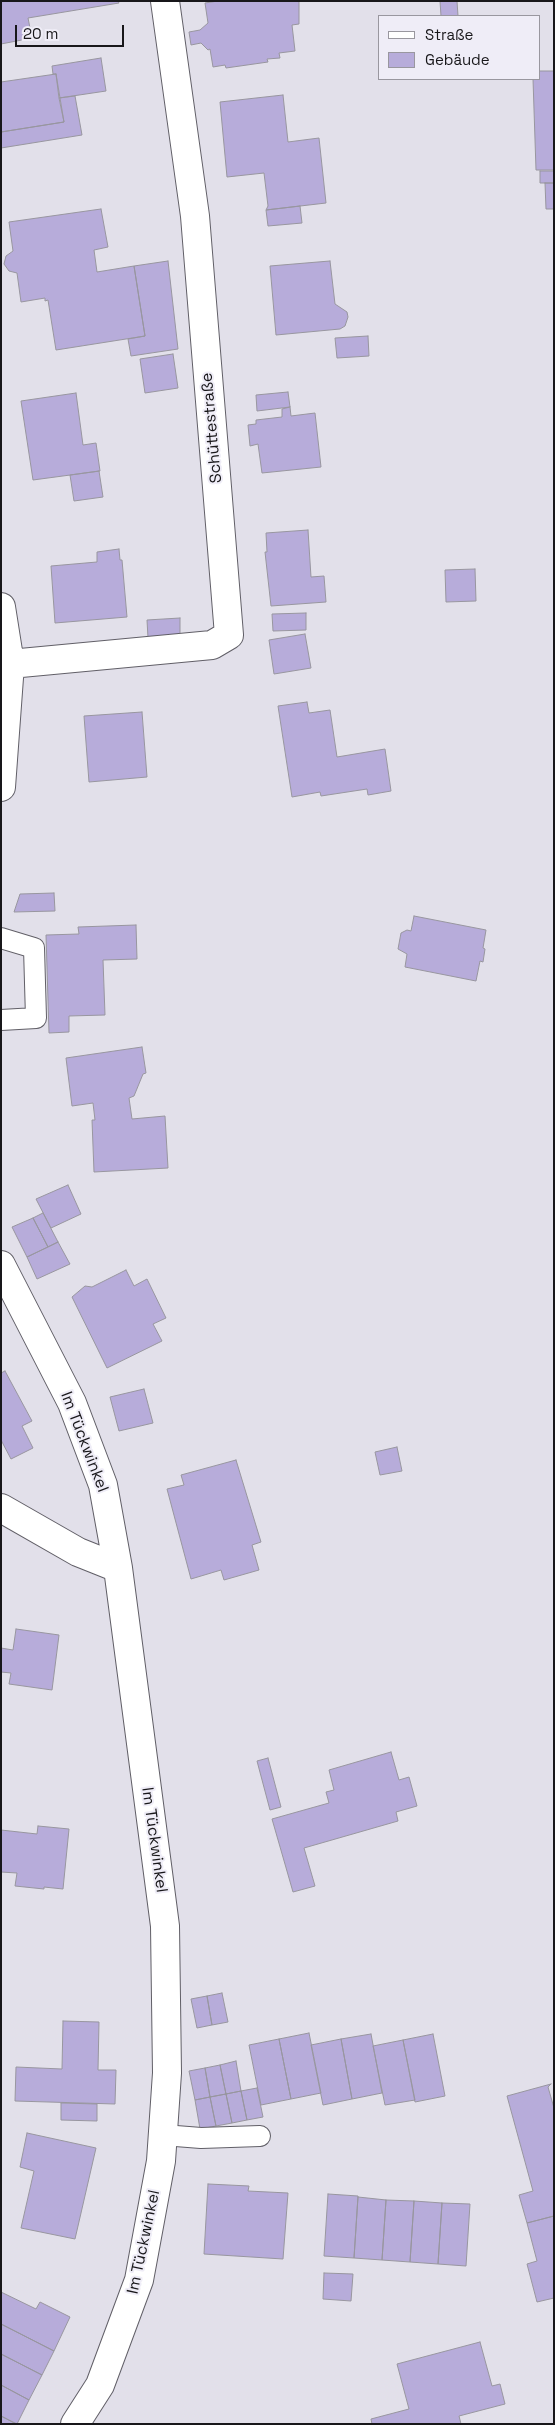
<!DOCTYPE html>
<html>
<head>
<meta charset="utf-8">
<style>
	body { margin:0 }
	#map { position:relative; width:555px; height:2425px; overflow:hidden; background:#e2e0ea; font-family:"Space Grotesk",sans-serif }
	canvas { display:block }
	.frame { position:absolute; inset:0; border:2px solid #18171a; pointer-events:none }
	.legend { position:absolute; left:378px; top:15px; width:162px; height:65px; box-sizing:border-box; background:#efedf7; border:1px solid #99979f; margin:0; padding:6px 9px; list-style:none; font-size:15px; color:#18171a }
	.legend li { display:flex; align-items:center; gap:10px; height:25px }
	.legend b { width:25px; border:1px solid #99979f }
	.scale { position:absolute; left:15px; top:25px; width:109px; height:22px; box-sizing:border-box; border:2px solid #18171a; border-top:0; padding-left:6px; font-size:15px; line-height:18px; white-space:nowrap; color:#18171a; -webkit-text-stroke:4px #efedf7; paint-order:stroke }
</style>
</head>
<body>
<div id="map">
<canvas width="555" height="2425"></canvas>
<div class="frame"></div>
<ul class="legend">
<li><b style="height:6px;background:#fff"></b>Straße</li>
<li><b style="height:14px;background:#b7acda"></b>Gebäude</li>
</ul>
<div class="scale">20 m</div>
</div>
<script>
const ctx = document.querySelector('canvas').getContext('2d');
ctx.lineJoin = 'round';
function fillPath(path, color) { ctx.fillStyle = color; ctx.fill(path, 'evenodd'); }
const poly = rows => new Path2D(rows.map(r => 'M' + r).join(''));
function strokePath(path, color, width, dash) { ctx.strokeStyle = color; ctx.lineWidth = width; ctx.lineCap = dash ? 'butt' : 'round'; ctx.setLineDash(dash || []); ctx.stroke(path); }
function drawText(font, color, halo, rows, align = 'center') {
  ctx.font = font + ' "Space Grotesk",sans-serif'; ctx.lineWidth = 4; ctx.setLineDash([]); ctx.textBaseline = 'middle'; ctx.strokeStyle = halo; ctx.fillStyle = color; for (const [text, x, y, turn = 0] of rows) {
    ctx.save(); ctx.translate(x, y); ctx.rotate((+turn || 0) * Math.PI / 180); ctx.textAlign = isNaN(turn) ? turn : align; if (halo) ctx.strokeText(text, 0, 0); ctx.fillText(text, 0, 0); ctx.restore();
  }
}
const building = poly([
	[1,1,118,1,119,3,28,18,32,38,1,44,1,1],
	[218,1,299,1,299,24,292,25,295,51,279,53,280,58,267,59,268,62,226,68,225,65,213,67,210,49,208,50,201,43,191,45,189,32,200,30,208,23,205,3,218,1],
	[440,1,457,1,458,16,441,16,440,1],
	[101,58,106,91,59,98,56,74,53,74,52,66,101,58],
	[539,71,554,71,554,170,536,170,533,79,539,79,539,71],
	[56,74,64,122,1,132,1,82,56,74],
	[283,95,288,142,319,138,326,203,266,210,268,206,264,173,227,177,220,102,283,95],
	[75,96,82,135,1,148,1,132,64,122,59,98,75,96],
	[540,171,554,171,554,183,540,183,540,171],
	[545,183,554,183,554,209,546,209,545,183],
	[300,206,302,223,268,226,266,210,300,206],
	[101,209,108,247,94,250,97,272,134,266,145,336,56,350,48,300,45,301,45,298,21,302,17,273,9,271,4,264,6,256,13,251,9,222,101,209],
	[168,261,178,349,131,356,128,339,145,336,134,266,168,261],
	[330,261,335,304,347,312,348,317,345,326,340,329,276,335,270,266,330,261],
	[368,336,369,356,337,358,335,338,368,336],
	[173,354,178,388,145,393,140,359,173,354],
	[288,392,290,407,257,411,256,395,288,392],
	[76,393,83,445,96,443,100,471,33,480,21,401,76,393],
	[290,407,291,416,315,413,321,467,262,473,258,444,250,446,248,425,256,424,256,420,282,417,282,409,290,407],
	[99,471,103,497,74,501,70,475,99,471],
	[308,530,311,577,324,576,326,602,271,606,265,552,267,552,266,533,308,530],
	[119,549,120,560,122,560,127,617,55,623,51,566,97,562,97,552,119,549],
	[475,569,476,601,446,602,445,570,475,569],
	[306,613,306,630,273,631,272,614,306,613],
	[180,618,180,637,148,638,147,620,180,618],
	[305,634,311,668,274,674,269,640,305,634],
	[307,702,309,713,330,710,337,757,385,749,391,791,368,795,367,789,321,796,320,792,292,797,278,706,307,702],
	[142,712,147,777,89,782,84,716,142,712],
	[54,893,55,911,14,912,20,894,54,893],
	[414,916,486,930,483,948,485,949,483,962,480,961,476,981,405,967,407,954,398,949,401,933,407,930,411,931,414,916],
	[136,925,137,959,103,960,105,1015,69,1016,69,1032,49,1033,46,935,79,934,78,927,136,925],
	[142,1047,146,1073,143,1074,134,1096,129,1098,132,1119,165,1116,168,1168,94,1172,92,1120,95,1120,93,1103,72,1106,66,1058,142,1047],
	[68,1185,81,1214,51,1228,36,1199,68,1185],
	[43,1213,58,1242,48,1247,33,1218,43,1213],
	[33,1218,48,1247,27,1257,12,1227,33,1218],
	[58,1242,70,1264,37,1279,27,1257,58,1242],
	[126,1270,134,1286,147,1279,166,1318,153,1324,162,1341,107,1368,72,1297,85,1286,92,1287,126,1270],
	[5,1371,32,1421,22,1426,33,1448,11,1459,1,1440,1,1373,5,1371],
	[144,1389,153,1423,119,1431,110,1397,144,1389],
	[397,1447,402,1471,380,1475,375,1452,397,1447],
	[236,1460,261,1542,252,1545,259,1570,224,1580,221,1570,191,1579,167,1489,184,1485,181,1475,236,1460],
	[16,1629,59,1635,52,1690,9,1684,11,1673,1,1672,1,1648,13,1650,16,1629],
	[391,1752,399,1780,409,1777,417,1806,396,1812,398,1821,304,1848,315,1886,293,1892,272,1819,329,1803,326,1792,334,1790,329,1770,391,1752],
	[268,1758,281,1807,270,1810,257,1761,268,1758],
	[38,1826,69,1829,63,1889,44,1887,44,1889,15,1886,17,1873,1,1872,1,1830,37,1834,38,1826],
	[222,1993,228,2022,212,2025,207,1996,222,1993],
	[207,1996,212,2025,197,2028,191,1999,207,1996],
	[63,2021,99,2022,98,2070,116,2070,115,2104,15,2101,16,2067,62,2069,63,2021],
	[309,2033,321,2093,291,2099,279,2039,309,2033],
	[371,2034,382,2093,352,2099,341,2039,371,2034],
	[433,2034,445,2096,415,2102,403,2040,433,2034],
	[279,2039,291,2099,261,2105,249,2045,279,2039],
	[341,2039,352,2099,323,2105,311,2045,341,2039],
	[403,2040,415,2100,385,2105,373,2046,403,2040],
	[236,2061,241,2091,226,2094,220,2065,236,2061],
	[220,2065,226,2094,210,2097,205,2068,220,2065],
	[205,2068,210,2097,195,2100,189,2071,205,2068],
	[551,2084,548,2087,554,2108,554,2216,527,2223,519,2195,533,2191,507,2096,551,2084],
	[257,2088,263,2117,247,2120,241,2091,257,2088],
	[241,2091,247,2120,232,2123,226,2094,241,2091],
	[226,2094,232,2123,216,2126,210,2097,226,2094],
	[210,2097,216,2126,200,2129,195,2100,210,2097],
	[61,2103,97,2104,97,2121,61,2120,61,2103],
	[27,2133,96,2148,75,2239,21,2228,34,2171,20,2167,27,2133],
	[208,2184,249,2186,248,2191,288,2193,283,2259,204,2254,208,2184],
	[328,2194,358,2196,354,2258,324,2256,328,2194],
	[358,2197,386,2200,382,2260,354,2258,358,2197],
	[386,2200,414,2201,410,2262,382,2260,386,2200],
	[414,2201,442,2203,438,2264,410,2262,414,2201],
	[442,2203,470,2204,466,2266,438,2264,442,2203],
	[554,2216,554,2298,537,2302,527,2264,537,2261,527,2223,554,2216],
	[324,2273,353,2274,351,2301,323,2299,324,2273],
	[1,2292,36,2309,40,2302,70,2317,54,2351,1,2324,1,2292],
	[1,2324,54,2351,42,2375,1,2354,1,2324],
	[480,2342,492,2386,500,2384,505,2404,459,2416,461,2424,372,2424,371,2419,409,2409,397,2364,480,2342],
	[1,2354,42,2375,29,2400,1,2385,1,2354],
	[1,2385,29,2400,17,2424,1,2416,1,2385],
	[1,2416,16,2424,1,2424,1,2416]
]);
const service = poly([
	[1,938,34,948,36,1018,1,1020],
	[163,2135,201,2138,260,2136]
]);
const minor = poly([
	[1,607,10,664,1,787],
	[10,664,212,645,229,635,195,216,165,1],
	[1,1265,72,1403,103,1485,118,1568,165,1926,167,2073,161,2161,139,2280,100,2385,75,2424],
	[1,1508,78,1552,118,1568]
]);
const streetNames = [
	["Schüttestraße",212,428,-95],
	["Im Tückwinkel",84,1442,69],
	["Im Tückwinkel",154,1840,82],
	["Im Tückwinkel",144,2242,-78]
];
fillPath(building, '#b7acda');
strokePath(building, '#98969f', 1);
strokePath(service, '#615f67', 22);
strokePath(minor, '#615f67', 30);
strokePath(service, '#fff', 20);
strokePath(minor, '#fff', 28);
drawText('16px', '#18171a', '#efedf7', streetNames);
</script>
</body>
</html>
